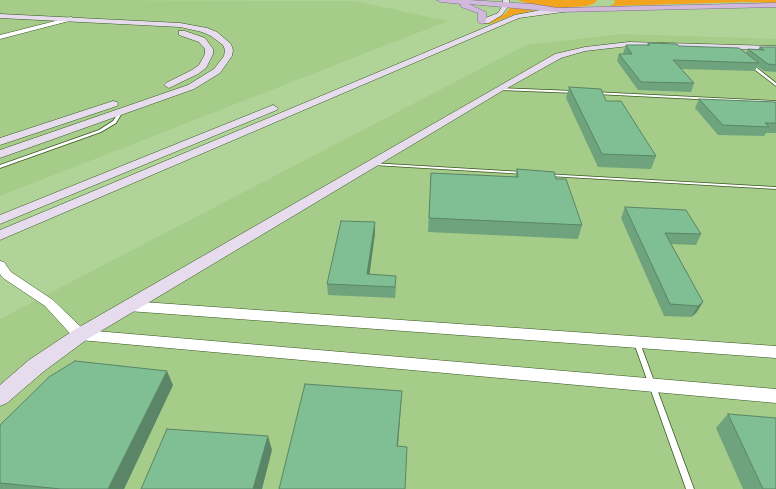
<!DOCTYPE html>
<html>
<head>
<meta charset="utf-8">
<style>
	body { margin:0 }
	canvas { display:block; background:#b0d498 }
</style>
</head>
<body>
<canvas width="776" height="489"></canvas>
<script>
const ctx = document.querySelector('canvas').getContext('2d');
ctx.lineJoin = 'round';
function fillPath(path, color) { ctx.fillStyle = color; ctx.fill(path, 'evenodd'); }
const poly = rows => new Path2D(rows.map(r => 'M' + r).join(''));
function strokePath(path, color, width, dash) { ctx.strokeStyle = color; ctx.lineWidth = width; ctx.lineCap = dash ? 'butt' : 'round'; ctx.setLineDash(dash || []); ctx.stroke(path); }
const built = poly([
	[0,0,354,1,448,21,0,196],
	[622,34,776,39,776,489,0,489,0,319,526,45]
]);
const green = poly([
	[517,0,597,0,595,3,587,6,560,8,530,4],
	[614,0,776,0,776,3,742,2,610,6,615,3],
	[510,8,535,10,513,15,490,24,486,23,505,14]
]);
const lane = poly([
	[750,64,752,64,776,83,776,86,750,66,750,64],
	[498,88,575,91,577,92,575,93,499,90,498,90,498,88],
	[594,92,776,101,776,103,595,94,594,94,594,92],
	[119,112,122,113,116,123,101,132,0,168,0,165,99,130,113,121,119,112],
	[371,163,524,172,526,173,524,174,373,165,371,164,371,163],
	[546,174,776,187,776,189,548,176,546,176,546,174],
	[637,340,639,341,640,343,694,489,686,489,634,343,635,341,637,340]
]);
const street = poly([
	[71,17,74,19,73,20,0,39,0,35,71,17],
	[0,261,4,262,11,272,53,300,84,330,776,389,776,403,80,340,75,339,45,306,3,278,0,274,0,261],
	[128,301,776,346,776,358,128,311,124,309,122,306,124,303,128,301]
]);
const secondary = poly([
	[503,0,509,0,509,5,502,15,489,23,483,23,483,19,498,13,503,5,503,0],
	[568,8,570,9,570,11,519,18,0,240,0,230,515,15,541,10,568,8],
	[0,14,180,23,207,28,217,32,231,44,233,50,232,56,220,73,194,89,0,158,0,150,188,85,214,69,224,56,225,50,223,45,211,36,202,32,180,27,0,18,0,14],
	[179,31,185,31,205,38,213,49,213,54,206,68,198,74,169,88,164,85,166,83,192,70,199,65,205,54,205,49,199,42,179,35,179,31],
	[629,42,776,46,776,50,629,46,585,51,561,58,502,91,86,340,43,372,7,403,0,406,0,385,29,360,74,330,555,54,585,47,629,42],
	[113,101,117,102,118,104,117,106,0,145,0,138,113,101],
	[273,105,278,108,277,110,0,224,0,215,273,105]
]);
const primary = poly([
	[437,0,469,0,532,4,558,8,776,3,776,7,558,12,469,4,486,12,486,22,482,24,478,22,478,13,461,7,461,4,441,2,437,0]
]);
const wall = poly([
	[648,43,746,53,748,49,758,49,760,47,776,47,776,72,764,71,757,66,755,71,681,69,694,83,691,92,638,90,617,61,619,54,624,54,623,53,626,45,647,45],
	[569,87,606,101,656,156,651,169,598,167,566,98],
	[699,99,776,102,776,133,766,133,764,136,718,135,695,108],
	[517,169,556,179,582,225,578,239,428,232,431,173,515,177],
	[625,207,701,234,696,245,671,244,703,302,696,313,691,317,664,316,621,218],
	[375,222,375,233,369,274,396,287,395,298,328,295,327,284],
	[173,385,124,489,0,489,0,425],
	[728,414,776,489,743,489,716,428]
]);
const shadedWall = poly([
	[375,222,375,233,368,286,367,274],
	[703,302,696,313,691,317,698,306],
	[167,371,173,385,124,489,108,489],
	[402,391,401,405,397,460,397,446],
	[268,436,272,450,262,489,253,489]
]);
const building = poly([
	[648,43,677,44,679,46,739,48,759,63,673,60,694,83,641,82,619,54,632,54,626,45,650,45,648,43],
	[760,47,776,47,776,65,768,64,748,49,764,50,760,47],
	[569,87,601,89,606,101,621,101,656,156,602,154,569,87],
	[699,99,776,102,776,123,765,123,769,127,723,125,699,99],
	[517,169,554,172,556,179,566,179,582,225,429,218,431,173,518,177,517,169],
	[625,207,686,210,701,234,665,233,703,302,698,306,670,304,625,207],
	[341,221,375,222,367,274,396,276,395,287,327,284,341,221],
	[75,361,167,371,108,489,61,489,0,483,0,425,49,377,75,361],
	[305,384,402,391,397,446,407,447,405,489,279,489,305,384],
	[728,414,776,418,776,489,763,489,728,414],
	[167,429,268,436,253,489,141,489,167,429]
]);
fillPath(built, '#a5cc89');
fillPath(green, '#f3a41f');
strokePath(lane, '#395720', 1.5);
strokePath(street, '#395720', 1);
strokePath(secondary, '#395720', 1);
strokePath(primary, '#816e8b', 1);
fillPath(lane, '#fff');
fillPath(street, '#fff');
fillPath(secondary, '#e7dcee');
fillPath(primary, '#d0b9dc');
fillPath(wall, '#6ea37e');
fillPath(shadedWall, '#5a8567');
fillPath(building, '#80be93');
strokePath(building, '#5a8567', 1);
</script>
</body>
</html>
